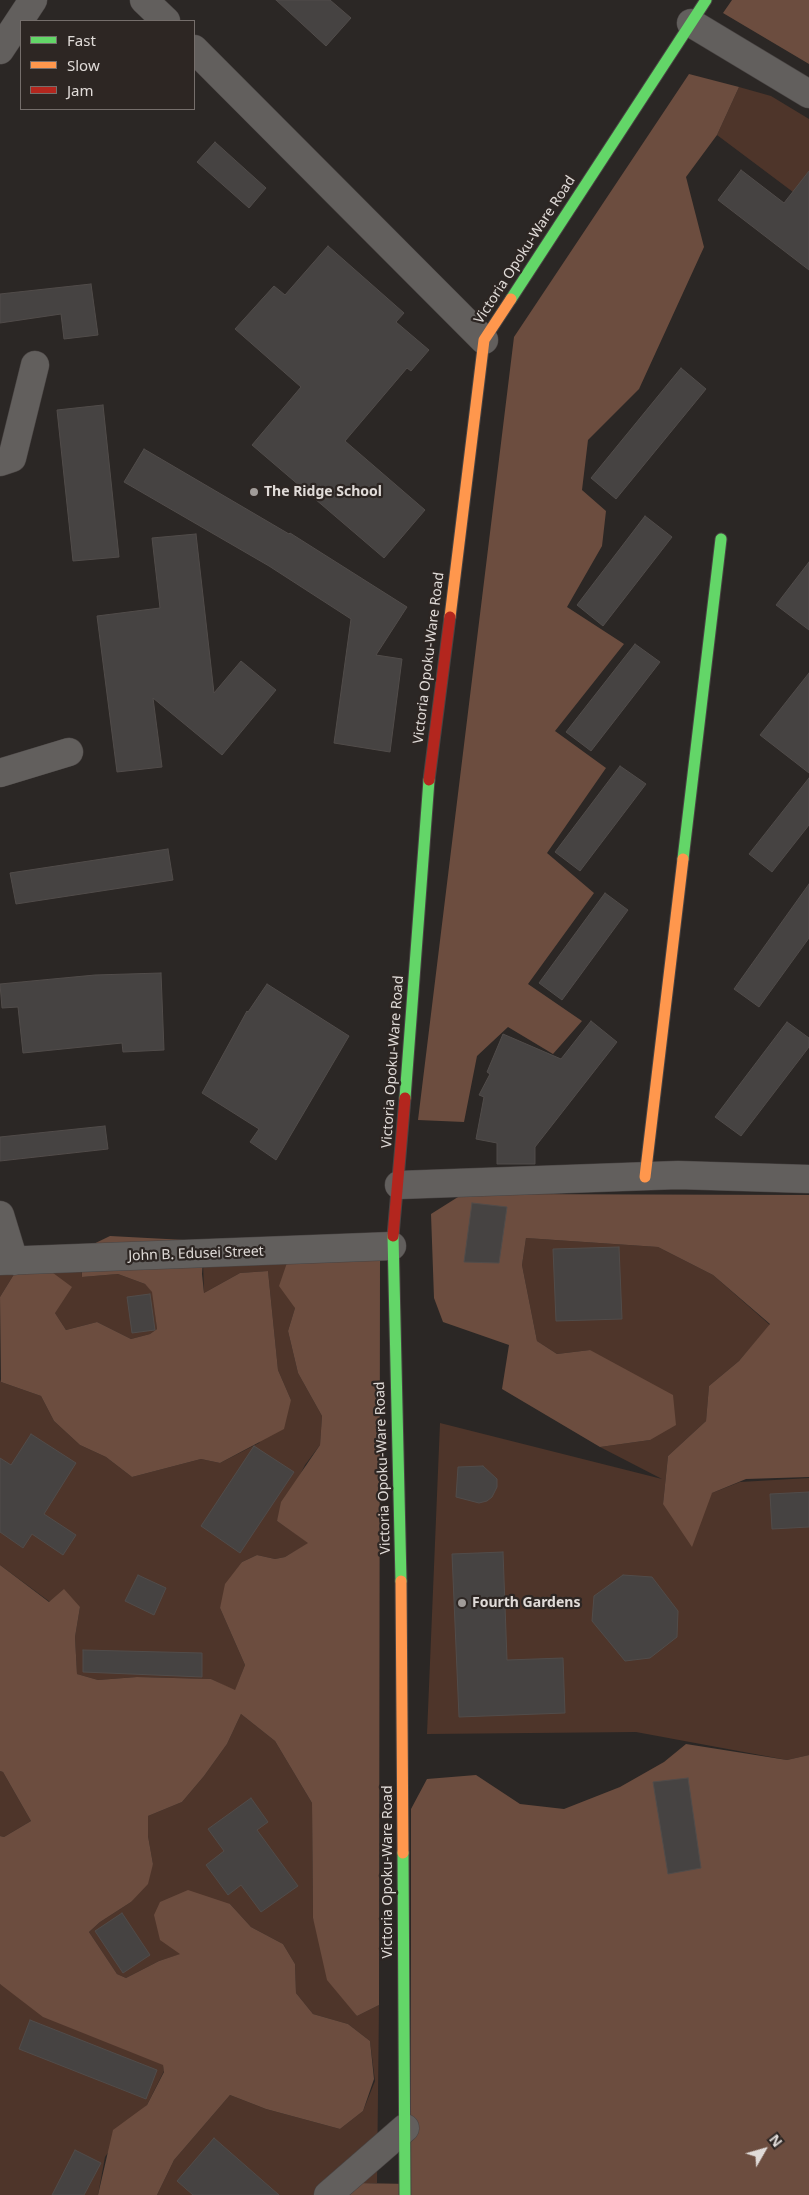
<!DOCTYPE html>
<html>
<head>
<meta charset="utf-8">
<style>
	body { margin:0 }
	#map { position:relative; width:809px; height:2195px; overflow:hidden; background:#2b2725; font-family:"Noto Sans",sans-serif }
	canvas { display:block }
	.legend { position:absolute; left:20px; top:20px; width:175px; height:90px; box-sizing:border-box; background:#2d2623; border:1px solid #756e6b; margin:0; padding:6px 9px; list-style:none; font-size:15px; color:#e0dbd8 }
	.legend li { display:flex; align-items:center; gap:10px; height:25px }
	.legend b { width:25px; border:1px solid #756e6b }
	.north { position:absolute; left:739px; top:2125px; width:50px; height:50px; -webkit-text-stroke:4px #2d2623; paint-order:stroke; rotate:52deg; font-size:14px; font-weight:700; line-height:20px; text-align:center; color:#e0dbd8 }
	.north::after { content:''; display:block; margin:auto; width:18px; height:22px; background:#e0dbd8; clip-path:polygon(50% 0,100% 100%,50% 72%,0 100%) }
</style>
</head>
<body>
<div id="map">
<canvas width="809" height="2195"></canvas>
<ul class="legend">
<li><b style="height:6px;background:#63d668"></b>Fast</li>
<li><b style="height:6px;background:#ff974d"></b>Slow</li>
<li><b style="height:6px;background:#b3261e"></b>Jam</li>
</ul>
<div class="north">N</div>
</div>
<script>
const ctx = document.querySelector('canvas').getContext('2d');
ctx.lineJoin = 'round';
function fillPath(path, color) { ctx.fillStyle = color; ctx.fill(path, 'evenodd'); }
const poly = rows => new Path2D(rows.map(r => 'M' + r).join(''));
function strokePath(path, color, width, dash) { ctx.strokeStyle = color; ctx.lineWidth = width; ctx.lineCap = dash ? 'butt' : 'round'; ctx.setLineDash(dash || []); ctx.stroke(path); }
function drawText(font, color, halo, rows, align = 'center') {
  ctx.font = font + ' "Noto Sans",sans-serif'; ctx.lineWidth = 4.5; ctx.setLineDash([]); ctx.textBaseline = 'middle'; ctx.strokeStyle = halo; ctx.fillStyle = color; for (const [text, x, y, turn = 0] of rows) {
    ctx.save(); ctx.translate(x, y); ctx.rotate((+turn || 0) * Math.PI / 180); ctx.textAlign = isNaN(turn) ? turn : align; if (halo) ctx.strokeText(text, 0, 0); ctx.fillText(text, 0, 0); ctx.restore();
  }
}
const green = poly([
	[739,87,771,96,809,119,809,204,717,135],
	[526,1238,658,1247,713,1275,770,1325,739,1361,709,1386,706,1421,668,1456,663,1504,712,1493,740,1482,809,1478,809,1755,787,1760,636,1732,427,1734,440,1423,662,1479,600,1447,650,1440,590,1350,557,1354,537,1341,522,1265],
	[289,1257,295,1308,288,1331,298,1373,322,1416,320,1445,305,1465,277,1521,309,1543,285,1557,275,1559,257,1555,242,1562,220,1608,245,1665,235,1691,211,1679,137,1677,98,1680,77,1674,75,1637,80,1607,50,1602,0,1565,0,1379,1,1382,41,1396,54,1421,80,1445,106,1457,132,1477,201,1459,220,1463,259,1443,291,1400,278,1370,268,1271,240,1273,204,1293,203,1261],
	[81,1266,82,1277,118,1274,145,1284,153,1292,157,1329,150,1334,131,1339,97,1322,66,1330,55,1313,45,1267],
	[0,1271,16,1271,0,1297],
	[241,1714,275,1741,312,1803,313,1918,357,2016,379,2005,377,2183,354,2183,348,2195,157,2195,174,2160,230,2095,266,2109,340,2129,363,2111,375,2081,370,2041,348,2024,313,2014,296,1993,295,1964,283,1944,251,1927,230,1904,181,1954,159,1961,126,1978,117,1974,89,1932,100,1922,131,1902,153,1864,148,1836,148,1816,182,1802,204,1776,227,1744],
	[0,1771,3,1772,31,1821,4,1837,0,1836],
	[0,1984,163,2064,164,2071,147,2105,132,2118,105,2157,98,2195,0,2195]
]);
const forest = poly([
	[732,0,809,0,809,64,723,13],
	[689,74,739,87,717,135,686,177,704,247,639,389,588,440,582,490,606,511,602,546,567,607,624,644,555,731,606,768,547,853,594,893,528,984,582,1021,553,1054,508,1027,477,1056,464,1122,418,1120,514,337],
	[488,1194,809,1195,809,1477,746,1479,712,1493,692,1547,663,1504,668,1456,706,1421,709,1386,739,1361,770,1324,713,1275,658,1247,526,1238,522,1265,537,1341,557,1354,590,1350,673,1395,676,1425,650,1440,600,1447,502,1389,509,1345,443,1322,434,1298,431,1214,458,1197],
	[110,1236,204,1241,202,1274,204,1293,240,1273,268,1271,278,1370,291,1400,284,1429,220,1463,201,1459,132,1477,106,1457,80,1445,54,1421,41,1396,1,1382,0,1297,16,1271,45,1267,72,1287,55,1313,66,1330,97,1322,131,1339,150,1334,157,1329,152,1292,145,1284,118,1274,82,1277,81,1250],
	[289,1257,380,1261,379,2005,357,2016,327,1980,313,1918,312,1803,275,1741,241,1714,227,1744,204,1776,182,1802,148,1816,148,1836,153,1864,148,1884,131,1902,100,1922,89,1932,117,1974,126,1978,159,1961,180,1954,160,1940,154,1915,160,1902,188,1890,230,1904,251,1927,283,1944,295,1964,296,1993,313,2014,348,2024,370,2041,374,2079,363,2111,340,2129,266,2109,230,2095,174,2160,157,2195,98,2195,113,2130,147,2105,164,2072,163,2065,43,2017,0,1984,0,1836,4,1837,31,1821,3,1772,0,1771,0,1565,49,1602,64,1589,80,1607,75,1637,77,1674,98,1680,137,1677,211,1679,235,1690,245,1665,220,1608,225,1584,242,1562,257,1555,275,1559,285,1557,308,1543,277,1521,281,1502,320,1445,322,1416,298,1373,288,1331,295,1308,279,1286],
	[686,1744,787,1760,809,1755,809,2195,348,2195,354,2183,411,2184,411,1809,427,1779,476,1775,520,1804,564,1809,620,1787,664,1762]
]);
const building = poly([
	[276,0,330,0,351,18,326,46,276,0],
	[215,142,266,188,249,208,197,162,215,142],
	[741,170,784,203,809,171,809,270,718,200,741,170],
	[328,246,404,313,396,322,429,350,411,371,407,368,345,441,425,510,384,558,252,445,301,387,235,329,274,286,285,295,328,246],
	[91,284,98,335,64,339,61,314,0,323,0,294,91,284],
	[681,368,706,389,616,499,591,478,681,368],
	[103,405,119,557,73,561,57,410,103,405],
	[144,449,289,534,290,533,407,607,376,655,402,659,390,752,334,743,351,619,269,566,124,482,144,449],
	[645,516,672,537,603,626,577,605,645,516],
	[196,534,214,693,241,661,276,690,222,755,153,698,162,767,117,772,97,616,160,608,152,538,196,534],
	[809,562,809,630,776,605,809,562],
	[635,644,660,662,591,751,566,732,635,644],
	[809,673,809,773,760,735,809,673],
	[620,766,646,784,580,871,555,852,620,766],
	[809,778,809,825,772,872,749,854,809,778],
	[168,849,173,880,16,904,10,873,168,849],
	[809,884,809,938,759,1007,734,989,809,884],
	[605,893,628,910,562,1000,539,983,605,893],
	[161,973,164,1050,123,1052,122,1043,23,1053,18,1007,2,1008,0,984,95,975,161,973],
	[267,984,349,1036,276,1160,250,1142,259,1129,202,1093,247,1011,248,1012,267,984],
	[591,1021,617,1042,535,1147,535,1164,497,1164,497,1143,476,1139,484,1097,479,1095,490,1074,487,1072,503,1034,561,1059,591,1021],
	[787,1022,809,1038,809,1047,741,1136,715,1117,787,1022],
	[105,1126,108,1149,0,1161,0,1137,105,1126],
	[472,1203,507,1207,499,1263,464,1262,472,1203],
	[619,1247,622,1319,556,1321,553,1249,619,1247],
	[150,1294,155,1330,132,1333,127,1297,150,1294],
	[31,1434,76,1463,44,1514,76,1535,63,1555,32,1534,23,1548,0,1532,0,1458,11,1465,31,1434],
	[254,1446,294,1472,240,1553,201,1526,254,1446],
	[483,1466,497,1479,497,1487,492,1497,487,1501,479,1503,456,1497,458,1467,483,1466],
	[809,1492,809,1527,772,1529,770,1494,809,1492],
	[503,1552,507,1660,563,1658,565,1713,459,1717,452,1554,503,1552],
	[138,1575,166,1588,154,1615,125,1601,138,1575],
	[623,1575,652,1577,678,1611,677,1637,650,1658,625,1661,592,1621,594,1596,623,1575],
	[83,1650,202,1653,202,1677,83,1672,83,1650],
	[688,1778,701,1868,668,1874,653,1782,688,1778],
	[251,1798,268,1822,257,1830,298,1886,261,1912,241,1885,228,1895,206,1865,224,1851,208,1829,251,1798],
	[122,1913,150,1955,123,1973,95,1931,122,1913],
	[30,2020,157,2070,146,2099,19,2049,30,2020],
	[214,2138,279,2195,193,2195,177,2181,214,2138],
	[75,2150,101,2163,84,2195,52,2195,75,2150]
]);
const street = poly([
	[144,0,166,21],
	[691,23,809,94],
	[194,49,484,340],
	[0,50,33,0],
	[0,462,12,458,35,365],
	[0,773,69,752],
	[399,1185,678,1175,809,1179],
	[0,1215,14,1261],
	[0,1261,392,1246],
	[328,2195,405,2128]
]);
const fast = poly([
	[511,299,706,0],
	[683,859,721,539],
	[405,1098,429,780],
	[393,1236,401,1581],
	[403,1853,405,2195]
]);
const slow = poly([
	[450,617,484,340,511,299],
	[645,1177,683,859],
	[401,1581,403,1853]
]);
const jam = poly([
	[429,780,450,617],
	[393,1236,405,1098]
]);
const markers = [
	[254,492,5,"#a19c99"],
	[462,1603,5,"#a19c99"]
];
const streetNames = [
	["Victoria Opoku-Ware Road",525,250,-57],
	["Victoria Opoku-Ware Road",429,658,-83],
	["Victoria Opoku-Ware Road",393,1062,-86],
	["John B. Edusei Street",196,1254,-2],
	["Victoria Opoku-Ware Road",383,1468,-92],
	["Victoria Opoku-Ware Road",388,1872,-90]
];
const poiNames = [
	["The Ridge School",264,492],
	["Fourth Gardens",472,1603]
];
fillPath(green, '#4e352a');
fillPath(forest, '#6c4d3f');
fillPath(building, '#464342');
strokePath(building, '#514c4a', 1);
strokePath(street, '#494443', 29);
strokePath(fast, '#494443', 13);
strokePath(slow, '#494443', 13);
strokePath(jam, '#494443', 13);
strokePath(street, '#625f5d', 28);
strokePath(fast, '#63d668', 11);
strokePath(slow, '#ff974d', 11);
strokePath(jam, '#b3261e', 11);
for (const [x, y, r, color] of markers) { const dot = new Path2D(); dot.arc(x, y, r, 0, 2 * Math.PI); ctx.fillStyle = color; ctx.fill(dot); strokePath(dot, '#2d2623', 2); }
drawText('14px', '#e0dbd8', '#2d2623', streetNames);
drawText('bold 14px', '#e0dbd8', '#2d2623', poiNames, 'left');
</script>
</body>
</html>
